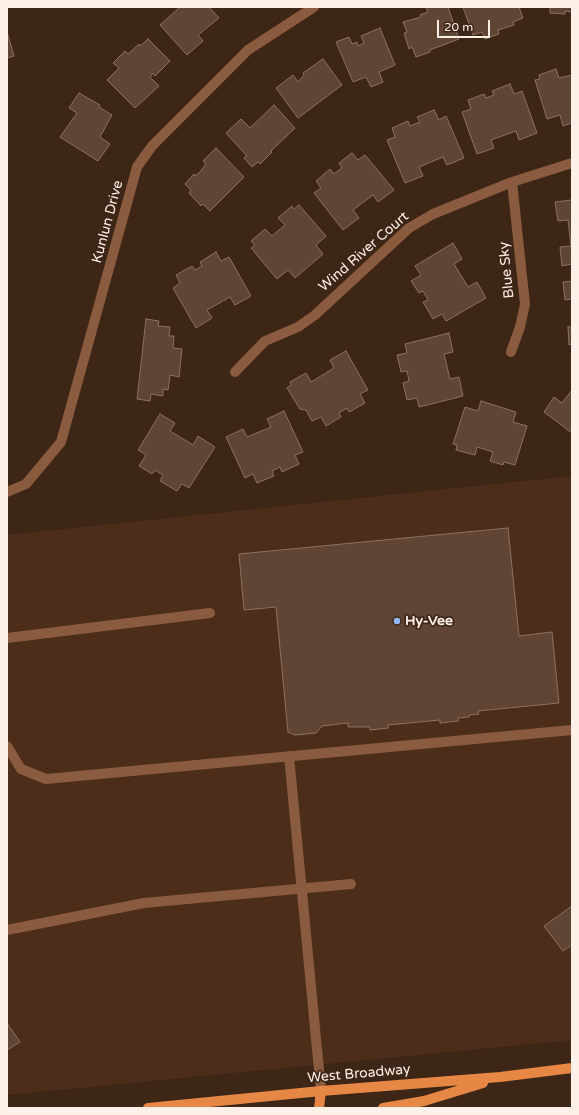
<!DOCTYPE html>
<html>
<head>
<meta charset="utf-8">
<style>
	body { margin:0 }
	#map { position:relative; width:579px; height:1115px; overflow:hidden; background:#3e2616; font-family:"Varela Round",sans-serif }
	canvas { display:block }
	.frame { position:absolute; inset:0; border:8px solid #fdf0e8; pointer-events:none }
	.scale { position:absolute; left:437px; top:20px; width:53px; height:18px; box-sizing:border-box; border:2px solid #fdf0e8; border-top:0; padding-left:5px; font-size:12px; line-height:14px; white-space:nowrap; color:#fdf0e8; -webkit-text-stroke:3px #3e2616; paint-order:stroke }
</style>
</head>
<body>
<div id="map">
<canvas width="579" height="1115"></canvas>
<div class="frame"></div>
<div class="scale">20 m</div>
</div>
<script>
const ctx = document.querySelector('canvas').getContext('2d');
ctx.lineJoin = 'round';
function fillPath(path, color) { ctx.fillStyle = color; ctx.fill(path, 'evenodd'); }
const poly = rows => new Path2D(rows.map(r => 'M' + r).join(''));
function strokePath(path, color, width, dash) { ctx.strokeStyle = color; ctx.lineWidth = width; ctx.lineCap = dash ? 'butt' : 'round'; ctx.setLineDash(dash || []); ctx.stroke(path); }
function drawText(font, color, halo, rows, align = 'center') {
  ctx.font = font + ' "Varela Round",sans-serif'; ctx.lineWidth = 3.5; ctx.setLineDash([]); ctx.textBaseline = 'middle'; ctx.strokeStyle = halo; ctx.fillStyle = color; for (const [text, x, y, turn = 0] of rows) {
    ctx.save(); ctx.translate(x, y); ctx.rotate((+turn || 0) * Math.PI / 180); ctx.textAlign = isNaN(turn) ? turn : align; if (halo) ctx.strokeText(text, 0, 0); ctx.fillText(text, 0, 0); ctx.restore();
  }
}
const built = poly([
	[572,476,572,1040,7,1095,7,535]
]);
const building = poly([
	[180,7,209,7,219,18,198,35,203,41,187,55,160,25,180,7],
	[426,7,448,7,459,39,430,50,430,52,416,57,412,47,409,49,404,33,407,32,403,22,421,17,420,15,428,12,426,7],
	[463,7,519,7,523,18,513,22,514,25,498,30,499,34,485,39,482,32,473,35,463,7],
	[550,7,572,7,572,12,565,11,565,14,550,13,550,7],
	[380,28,395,65,379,72,383,82,371,87,366,77,353,82,336,42,349,37,352,44,357,42,358,46,364,43,361,36,380,28],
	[7,32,14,56,7,58,7,32],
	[148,39,170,61,155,76,153,73,150,77,159,86,135,108,107,80,119,68,113,63,125,51,128,54,139,44,140,46,148,39],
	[323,59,342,85,298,118,276,88,293,75,298,82,304,75,303,73,323,59],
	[556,69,559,78,572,75,572,123,563,126,560,115,547,119,535,80,540,79,539,75,556,69],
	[510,84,514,94,522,91,537,133,519,140,516,131,491,140,494,148,477,154,462,112,471,109,468,100,484,94,486,98,494,95,492,91,510,84],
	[79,93,100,105,99,107,112,115,100,137,110,144,98,161,60,137,77,113,69,108,79,93],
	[274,105,295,128,271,151,272,152,260,164,258,162,252,167,244,158,247,156,226,133,241,119,250,128,274,105],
	[434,110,439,120,446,116,464,158,447,165,443,157,419,167,423,176,405,183,387,140,395,137,392,128,408,121,410,126,420,122,417,117,434,110],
	[216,148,244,177,210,211,203,204,201,206,189,193,191,190,185,184,194,174,195,176,200,172,206,164,203,161,216,148],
	[352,153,358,160,365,155,394,190,378,202,373,195,353,210,359,218,343,230,314,193,321,188,316,181,330,169,334,174,342,168,339,163,352,153],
	[572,200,572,264,562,266,560,247,571,246,568,220,558,221,555,202,572,200],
	[299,205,326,236,316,245,323,254,295,278,288,270,277,279,251,248,255,245,251,241,265,229,272,236,285,225,278,218,292,206,294,209,299,205],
	[453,243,462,259,454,264,468,287,477,282,486,298,446,321,442,314,433,319,423,302,428,300,423,291,419,293,411,281,421,275,415,266,453,243],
	[216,252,221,261,229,257,251,296,235,305,230,297,207,310,212,318,196,328,173,288,180,283,176,275,192,266,195,270,202,266,200,262,216,252],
	[572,281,572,299,565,300,563,282,572,281],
	[146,319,159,321,158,326,170,327,169,336,174,336,173,348,182,349,179,377,170,375,168,390,163,389,163,396,151,394,150,401,137,399,146,319],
	[568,327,572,327,572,344,569,345,568,327],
	[449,333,453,352,444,354,450,379,459,377,463,396,419,407,417,398,407,400,403,383,409,381,407,371,401,372,397,355,407,353,405,344,449,333],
	[346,351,368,390,360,394,365,403,349,412,347,408,339,413,341,417,326,426,321,417,312,421,306,410,300,409,287,388,291,385,290,382,306,373,311,382,334,368,330,360,346,351],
	[572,390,572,433,544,412,554,397,562,403,572,390],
	[481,401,516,412,513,422,527,426,515,465,504,462,503,465,490,461,493,452,477,447,475,455,456,450,457,445,453,444,465,407,478,411,481,401],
	[284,411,303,452,295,455,299,464,282,472,280,467,272,471,274,476,257,483,253,474,245,478,226,437,243,429,247,437,271,427,267,419,284,411],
	[160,414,175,423,170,431,193,445,198,436,215,447,189,488,182,484,177,491,160,481,163,475,155,470,152,474,139,466,146,455,138,450,160,414],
	[508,528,519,636,552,632,559,703,478,711,479,714,469,715,469,717,458,718,458,721,440,723,440,720,388,725,388,728,370,730,370,727,348,727,348,723,322,726,316,733,295,735,288,732,276,607,244,610,239,554,508,528],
	[572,906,572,945,563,951,544,926,572,906],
	[7,1023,20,1042,7,1050,7,1023]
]);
const minor = poly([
	[511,352,520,327,525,304,512,182],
	[235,372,265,341,298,327,315,315,409,228,433,214,512,182,572,163],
	[7,492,26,484,61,442,137,167,152,146,248,50,314,7],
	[7,638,210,613],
	[7,746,21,769,46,779,572,730],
	[289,756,321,1091],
	[7,930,144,903,351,884]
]);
const major = poly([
	[148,1108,321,1091,500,1077,572,1068],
	[319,1108,321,1091],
	[383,1108,424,1101,483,1083]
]);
const markers = [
	[397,621,4,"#90b8fd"]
];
const streetNames = [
	["Kunlun Drive",108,222,-75],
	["Wind River Court",364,252,-41],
	["Blue Sky",507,270,-96],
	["West Broadway",359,1074,-5]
];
const poiNames = [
	["Hy-Vee",405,621]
];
fillPath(built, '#4c2d19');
fillPath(building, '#604534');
strokePath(building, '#8d705e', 1);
strokePath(minor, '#8a5b3e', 10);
strokePath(major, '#e68746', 10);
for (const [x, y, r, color] of markers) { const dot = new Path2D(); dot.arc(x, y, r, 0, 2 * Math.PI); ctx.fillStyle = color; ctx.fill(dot); strokePath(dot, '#3e2616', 1.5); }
drawText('14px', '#fdf0e8', '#3e2616', streetNames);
drawText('bold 14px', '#fdf0e8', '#3e2616', poiNames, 'left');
</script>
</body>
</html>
